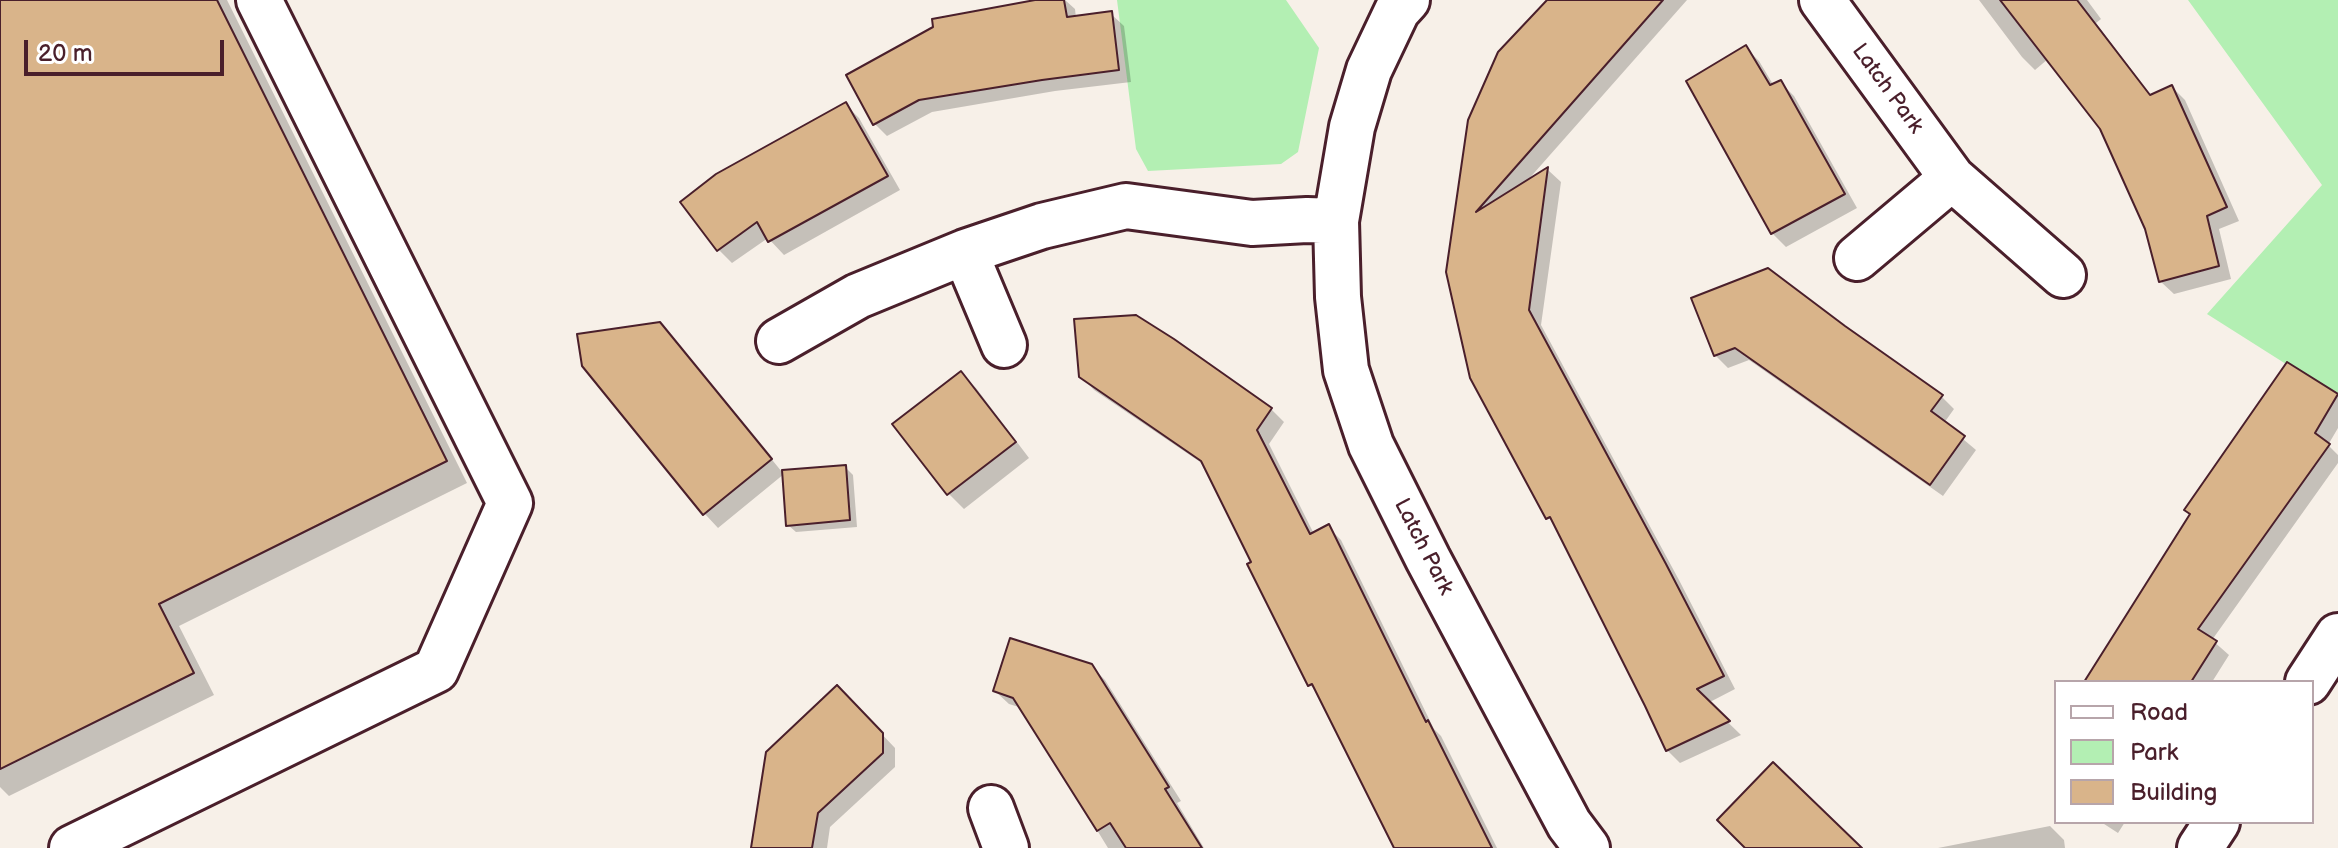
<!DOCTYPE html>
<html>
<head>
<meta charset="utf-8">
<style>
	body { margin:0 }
	#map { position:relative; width:2338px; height:848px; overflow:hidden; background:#f7f0e8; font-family:"Balsamiq Sans",sans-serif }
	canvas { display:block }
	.legend { position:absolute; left:2054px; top:680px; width:260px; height:144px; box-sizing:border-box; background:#fff; border:2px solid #b7a5aa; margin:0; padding:10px 14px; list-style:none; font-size:24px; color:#4a1f2b }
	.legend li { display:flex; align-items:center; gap:16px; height:40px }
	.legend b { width:40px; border:2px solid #b7a5aa }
	.scale { position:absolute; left:24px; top:40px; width:200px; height:36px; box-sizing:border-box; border:4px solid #4a1f2b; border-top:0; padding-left:10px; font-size:24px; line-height:28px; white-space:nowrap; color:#4a1f2b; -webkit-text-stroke:6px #fff; paint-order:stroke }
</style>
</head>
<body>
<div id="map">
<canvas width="2338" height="848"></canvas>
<ul class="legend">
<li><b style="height:10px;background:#fff"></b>Road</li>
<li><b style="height:22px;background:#b3efb3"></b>Park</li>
<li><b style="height:22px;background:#d9b48a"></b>Building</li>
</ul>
<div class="scale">20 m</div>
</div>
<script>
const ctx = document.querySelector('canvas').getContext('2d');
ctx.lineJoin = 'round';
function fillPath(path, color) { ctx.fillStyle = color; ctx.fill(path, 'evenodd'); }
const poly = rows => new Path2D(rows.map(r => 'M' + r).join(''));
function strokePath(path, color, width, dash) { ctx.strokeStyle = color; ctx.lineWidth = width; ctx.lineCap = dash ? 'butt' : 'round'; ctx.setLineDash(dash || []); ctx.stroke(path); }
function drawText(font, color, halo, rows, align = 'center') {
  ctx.font = font + ' "Balsamiq Sans",sans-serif'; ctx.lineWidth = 8; ctx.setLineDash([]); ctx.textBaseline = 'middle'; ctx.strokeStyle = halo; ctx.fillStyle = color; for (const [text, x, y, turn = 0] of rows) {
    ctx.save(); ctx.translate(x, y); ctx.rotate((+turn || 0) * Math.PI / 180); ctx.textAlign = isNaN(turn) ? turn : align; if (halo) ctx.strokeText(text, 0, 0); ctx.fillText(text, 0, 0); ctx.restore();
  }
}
const green = poly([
	[1117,0,1286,0,1319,48,1298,152,1281,164,1148,171,1136,149],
	[2188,0,2338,0,2338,397,2207,314,2322,185]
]);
const shadow = poly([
	[0,0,227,0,467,483,179,626,214,695,9,796,0,787],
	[1046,0,1065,0,1075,9,1076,18,1111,14,1124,26,1131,82,1055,91,932,112,887,136,875,124],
	[1549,0,1687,0,1527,181,1548,170,1561,182,1541,325,1679,580,1735,689,1708,703,1741,735,1680,763,1667,750,1556,526,1548,517,1448,272],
	[1979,0,2087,0,2101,19,2096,23,2152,97,2172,87,2185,100,2239,221,2219,229,2231,279,2174,294,2160,281,2147,228,2101,128,2048,59,2035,70,2022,57],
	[1745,47,1759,61,1774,86,1780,82,1794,96,1857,208,1786,247,1772,233],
	[845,104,859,118,900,190,784,255,768,238,732,263,718,249],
	[1768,271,1844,328,1942,397,1954,409,1944,423,1976,450,1943,496,1749,360,1728,368,1715,355],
	[673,338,782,472,845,467,853,475,857,527,796,532,788,525,784,474,718,528,705,514,584,366],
	[2287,365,2338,396,2338,428,2328,445,2338,455,2338,463,2212,640,2229,655,2212,682,2087,682],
	[961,374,976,388,1029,458,964,509,949,494,895,424],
	[1081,376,1271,409,1284,422,1269,444,1314,534,1328,527,1341,540,1434,729,1441,736,1497,848,1396,848,1320,694,1310,685,1254,563,1206,466,1094,390],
	[1091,666,1105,680,1181,801,1177,803,1204,848,1108,848,1022,708,1009,704,995,691],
	[837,687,895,748,895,767,830,827,827,848,753,848],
	[2101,822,2125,822,2118,833],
	[2050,826,2064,840,2065,848,1938,848]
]);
const building = poly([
	[0,0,217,0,447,461,159,604,194,673,0,769,0,0],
	[1035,0,1064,0,1067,17,1112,11,1119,70,1042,80,919,100,873,125,846,75,933,27,932,19,1035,0],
	[1547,0,1663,0,1476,212,1548,167,1529,310,1666,564,1724,676,1697,689,1730,721,1666,751,1645,706,1550,517,1546,519,1470,378,1446,272,1468,120,1498,52,1547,0],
	[2000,0,2077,0,2150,95,2172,85,2227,207,2207,216,2219,266,2159,282,2145,229,2100,129,2000,0],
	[1746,45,1770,85,1781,80,1845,194,1771,234,1686,81,1746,45],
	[846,102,888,176,768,242,757,222,717,251,680,202,716,174,846,102],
	[1768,268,1845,326,1943,395,1931,411,1965,436,1930,485,1735,348,1714,356,1691,298,1768,268],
	[1136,315,1174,339,1272,408,1257,430,1310,534,1329,524,1426,722,1428,720,1492,848,1394,848,1312,684,1308,686,1247,564,1251,562,1201,461,1079,377,1074,319,1136,315],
	[660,322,772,459,703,515,582,366,577,334,660,322],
	[2287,362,2338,394,2315,433,2330,444,2198,629,2217,641,2191,682,2084,682,2190,514,2184,510,2287,362],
	[961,371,1016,442,947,495,892,424,961,371],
	[846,465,850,520,786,526,782,470,846,465],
	[1010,638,1092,664,1169,787,1165,789,1202,848,1126,848,1110,823,1097,831,1013,698,993,691,1010,638],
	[837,685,883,733,883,753,818,813,812,848,751,848,766,752,837,685],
	[1773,762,1862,848,1745,848,1717,820,1773,762]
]);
const minor = poly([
	[1407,0,1397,11,1369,70,1352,127,1336,221,1338,297,1346,370,1371,445,1428,559,1569,824,1587,848],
	[1822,0,1952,178,2063,275],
	[965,252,1004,345],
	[1857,258,1952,178],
	[779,341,858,296,965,252,1042,226,1126,206,1252,223,1307,220,1336,221],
	[2308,682,2338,636],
	[991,808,1006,848],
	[72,848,436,670,510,503,259,0],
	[2200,848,2217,822]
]);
const streetNames = [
	["Latch Park",1887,89,54],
	["Latch Park",1423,547,63]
];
fillPath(green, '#b3efb3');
fillPath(shadow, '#0003');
fillPath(building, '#d9b48a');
strokePath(building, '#4a1f2b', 2);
strokePath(minor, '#4a1f2b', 50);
strokePath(minor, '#fff', 44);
drawText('22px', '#4a1f2b', '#fff', streetNames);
</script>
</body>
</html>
